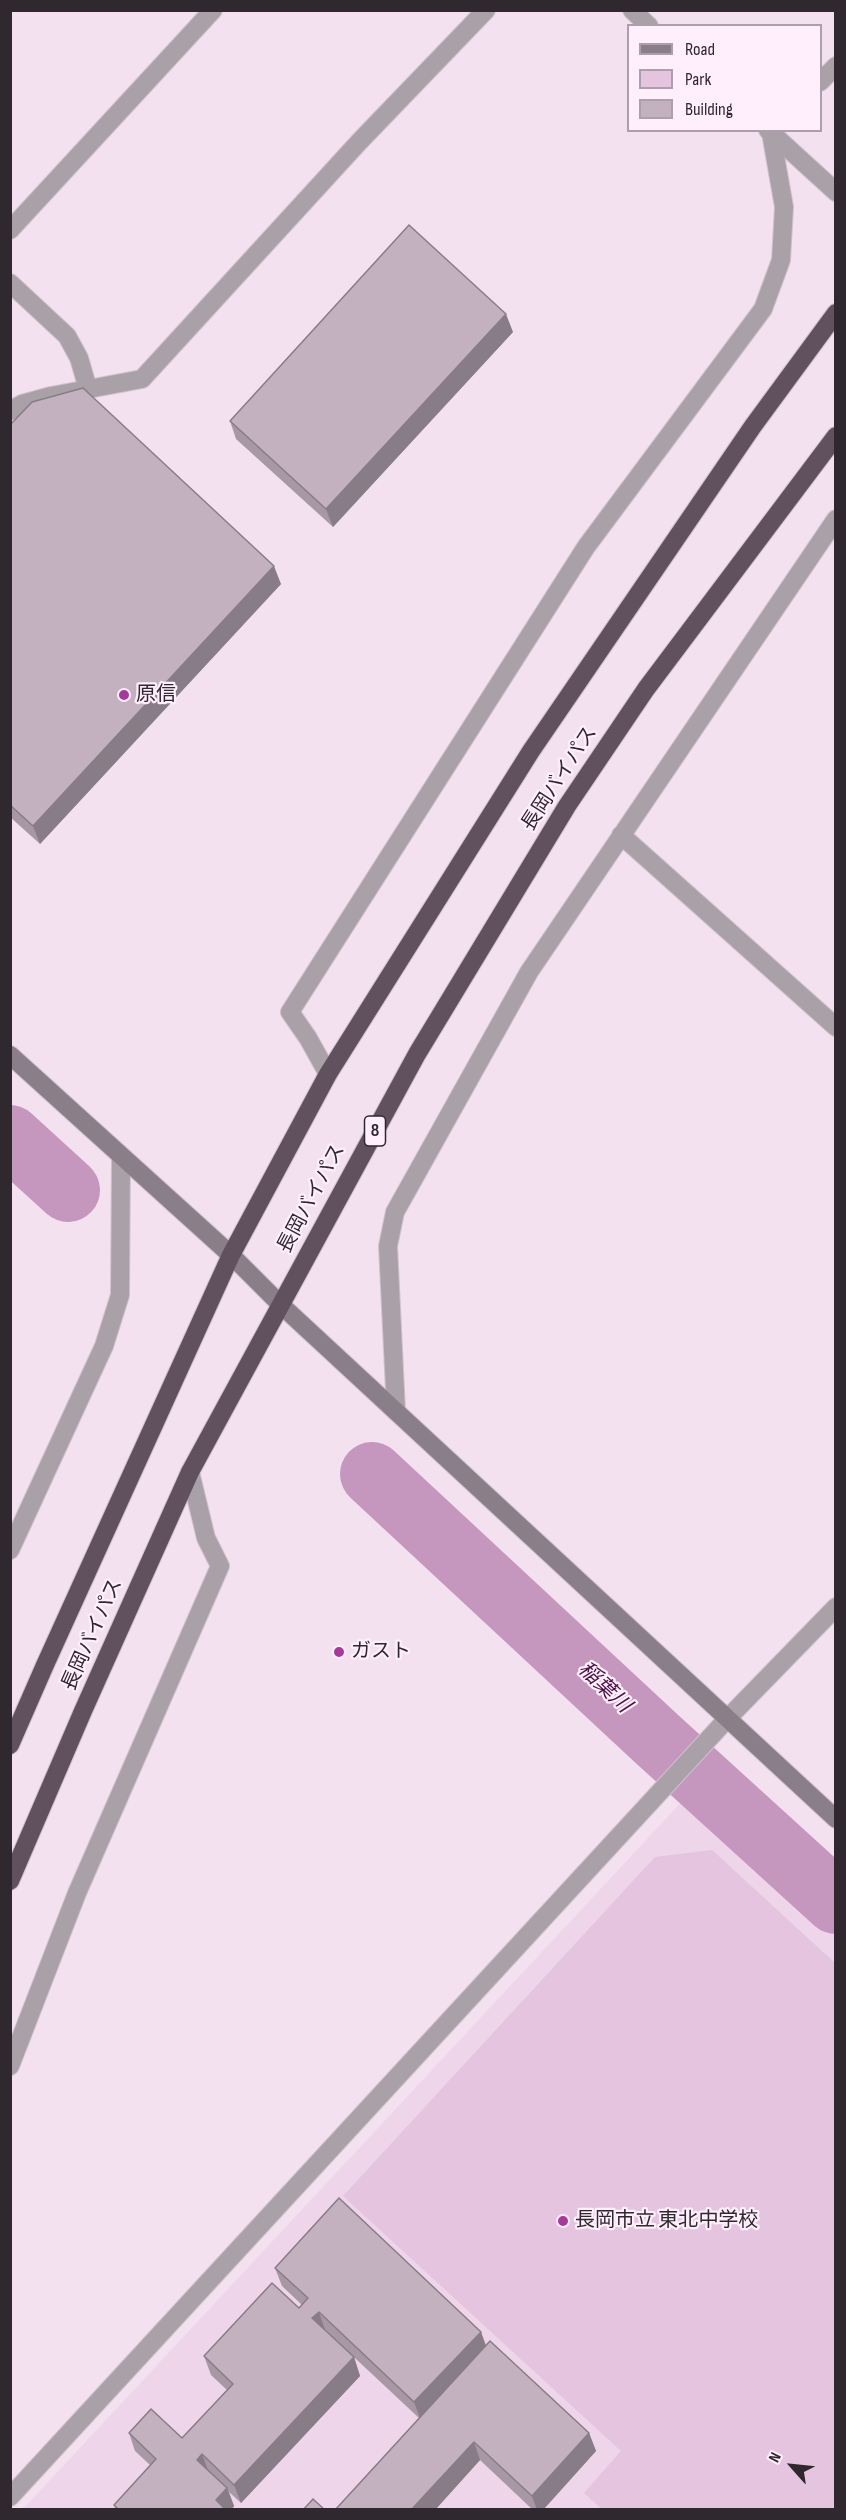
<!DOCTYPE html>
<html>
<head>
<meta charset="utf-8">
<style>
	body { margin:0 }
	#map { position:relative; width:846px; height:2520px; overflow:hidden; background:#f4e1f0; font-family:"Sofia Sans Condensed",sans-serif }
	canvas { display:block }
	.frame { position:absolute; inset:0; border:12px solid #2f282e; pointer-events:none }
	.legend { position:absolute; left:627px; top:24px; width:195px; height:108px; box-sizing:border-box; background:#ffeffc; border:2px solid #ac9faa; margin:0; padding:8px 10px; list-style:none; font-size:18px; color:#2f282e }
	.legend li { display:flex; align-items:center; gap:12px; height:30px }
	.legend b { width:30px; border:2px solid #ac9faa }
	.north { position:absolute; left:762px; top:2436px; width:60px; height:60px; -webkit-text-stroke:4px #ffeffc; paint-order:stroke; rotate:297deg; font-size:16px; font-weight:700; line-height:24px; text-align:center; color:#2f282e }
	.north::after { content:''; display:block; margin:auto; width:21px; height:27px; background:#2f282e; clip-path:polygon(50% 0,100% 100%,50% 72%,0 100%) }
</style>
</head>
<body>
<div id="map">
<canvas width="846" height="2520"></canvas>
<div class="frame"></div>
<ul class="legend">
<li><b style="height:8px;background:#8a7e88"></b>Road</li>
<li><b style="height:16px;background:#e4c4de"></b>Park</li>
<li><b style="height:16px;background:#c3b1c0"></b>Building</li>
</ul>
<div class="north">N</div>
</div>
<script>
const ctx = document.querySelector('canvas').getContext('2d');
ctx.lineJoin = 'round';
function fillPath(path, color) { ctx.fillStyle = color; ctx.fill(path, 'evenodd'); }
const poly = rows => new Path2D(rows.map(r => 'M' + r).join(''));
function strokePath(path, color, width, dash) { ctx.strokeStyle = color; ctx.lineWidth = width; ctx.lineCap = dash ? 'butt' : 'round'; ctx.setLineDash(dash || []); ctx.stroke(path); }
function drawText(font, color, halo, rows, align = 'center') {
  ctx.font = font + ' "Sofia Sans Condensed","Noto Sans JP",sans-serif'; ctx.lineWidth = 4.5; ctx.setLineDash([]); ctx.textBaseline = 'middle'; ctx.strokeStyle = halo; ctx.fillStyle = color; for (const [text, x, y, turn = 0] of rows) {
    ctx.save(); ctx.translate(x, y); ctx.rotate((+turn || 0) * Math.PI / 180); ctx.textAlign = isNaN(turn) ? turn : align; if (halo) ctx.strokeText(text, 0, 0); ctx.fillText(text, 0, 0); ctx.restore();
  }
}
const built = poly([
	[688,1795,835,1932,835,2509,22,2510]
]);
const green = poly([
	[712,1850,835,1963,835,2509,602,2509,584,2493,621,2451,343,2196,655,1857]
]);
const river = poly([
	[10,1137,68,1190],
	[372,1474,658,1740,836,1902]
]);
const lane = poly([
	[621,835,836,1027],
	[328,1074,308,1038,290,1012,586,547,763,309,781,260,784,207,771,133],
	[396,1411,388,1246,395,1212,529,972,836,519],
	[10,1550,104,1346,120,1295,121,1158],
	[10,2066,77,1893,220,1566,206,1538,190,1472],
	[10,2497,727,1719]
]);
const street = poly([
	[632,10,649,26],
	[820,82,836,66],
	[768,130,836,192],
	[10,230,213,10],
	[10,283,67,336,79,358,88,389],
	[10,411,22,404,51,396,142,379,359,142,486,10],
	[727,1719,836,1607]
]);
const secondary = poly([
	[10,1055,231,1255,281,1305,836,1819]
]);
const highway = poly([
	[10,1745,45,1665,231,1255,328,1074,531,751,753,426,836,313],
	[10,1881,83,1711,190,1472,417,1054,567,806,646,689,836,436]
]);
const wall = poly([
	[513,332,333,527,236,439,230,421],
	[10,425,281,584,40,844,10,817],
	[275,2268,481,2332,486,2345,589,2433,596,2451,543,2510,533,2510,480,2460,435,2510,335,2510,419,2418,325,2330,354,2357,360,2376,241,2503,229,2492,234,2506,231,2510,116,2510,114,2505,150,2465,135,2451,129,2433,182,2438,227,2390,211,2375,204,2356,299,2308,302,2305,282,2286]
]);
const shadedWall = poly([
	[506,314,513,332,333,527,326,509],
	[274,566,281,584,40,844,33,826],
	[319,2312,325,2330,312,2318],
	[481,2332,487,2350,421,2421,414,2402],
	[354,2357,360,2376,241,2503,234,2485],
	[589,2433,596,2451,543,2510,537,2510,532,2496],
	[474,2442,480,2460,435,2510,411,2510],
	[202,2454,209,2473,197,2460],
	[227,2488,234,2506,231,2510,219,2510,216,2500]
]);
const building = poly([
	[409,225,506,314,326,509,230,421,409,225],
	[83,388,274,566,33,826,10,805,10,425,32,402,83,388],
	[339,2198,481,2332,414,2402,319,2312,312,2318,354,2357,234,2485,202,2454,197,2460,227,2488,216,2500,226,2510,119,2510,114,2505,156,2459,129,2433,151,2409,182,2438,233,2384,204,2356,272,2283,299,2308,308,2298,275,2268,339,2198],
	[490,2341,589,2433,532,2496,474,2442,411,2510,335,2510,490,2341],
	[313,2499,325,2510,303,2510,313,2499]
]);
const markers = [
	[124,695,6,"#a53a9a"],
	[339,1652,6,"#a53a9a"],
	[563,2221,6,"#a53a9a"]
];
const shields = [
	[375,1131,21]
];
const shieldNames = [
	["8",375,1131]
];
const poiNames = [
	["原信",136,695],
	["ガスト",351,1652],
	["長岡市立 東北中学校",575,2221]
];
const streetNames = [
	["長岡バイパス",560,779,-57],
	["長岡バイパス",312,1199,-62],
	["長岡バイパス",93,1635,-66]
];
const waterNames = [
	["稲葉川",604,1688,43]
];
fillPath(built, '#eed5ea');
fillPath(green, '#e4c4de');
strokePath(river, '#c697be', 64);
strokePath(lane, '#d1c0cd', 20);
strokePath(street, '#d1c0cd', 20);
strokePath(secondary, '#d1c0cd', 20);
strokePath(highway, '#d1c0cd', 20);
strokePath(lane, '#a9a1a7', 18);
strokePath(street, '#a9a1a7', 18);
strokePath(secondary, '#8a7e88', 18);
strokePath(highway, '#61515e', 18);
fillPath(wall, '#a898a5');
fillPath(shadedWall, '#887c86');
fillPath(building, '#c3b1c0');
strokePath(building, '#887c86', 1.5);
for (const [x, y, r, color] of markers) { const dot = new Path2D(); dot.arc(x, y, r, 0, 2 * Math.PI); ctx.fillStyle = color; ctx.fill(dot); strokePath(dot, '#ffeffc', 2); }
for (const [x, y, w] of shields) { const box = new Path2D(); box.roundRect(x - w / 2, y - 15, w, 30, 4.5); ctx.fillStyle = '#ffeffc'; ctx.fill(box); strokePath(box, '#2f282e', 1.5); }
drawText('bold 18px', '#2f282e', null, shieldNames);
drawText('20px', '#2f282e', '#ffeffc', poiNames, 'left');
drawText('20px', '#2f282e', '#ffeffc', streetNames);
drawText('italic 21px', '#4b1446', '#ffeffc', waterNames);
</script>
</body>
</html>
